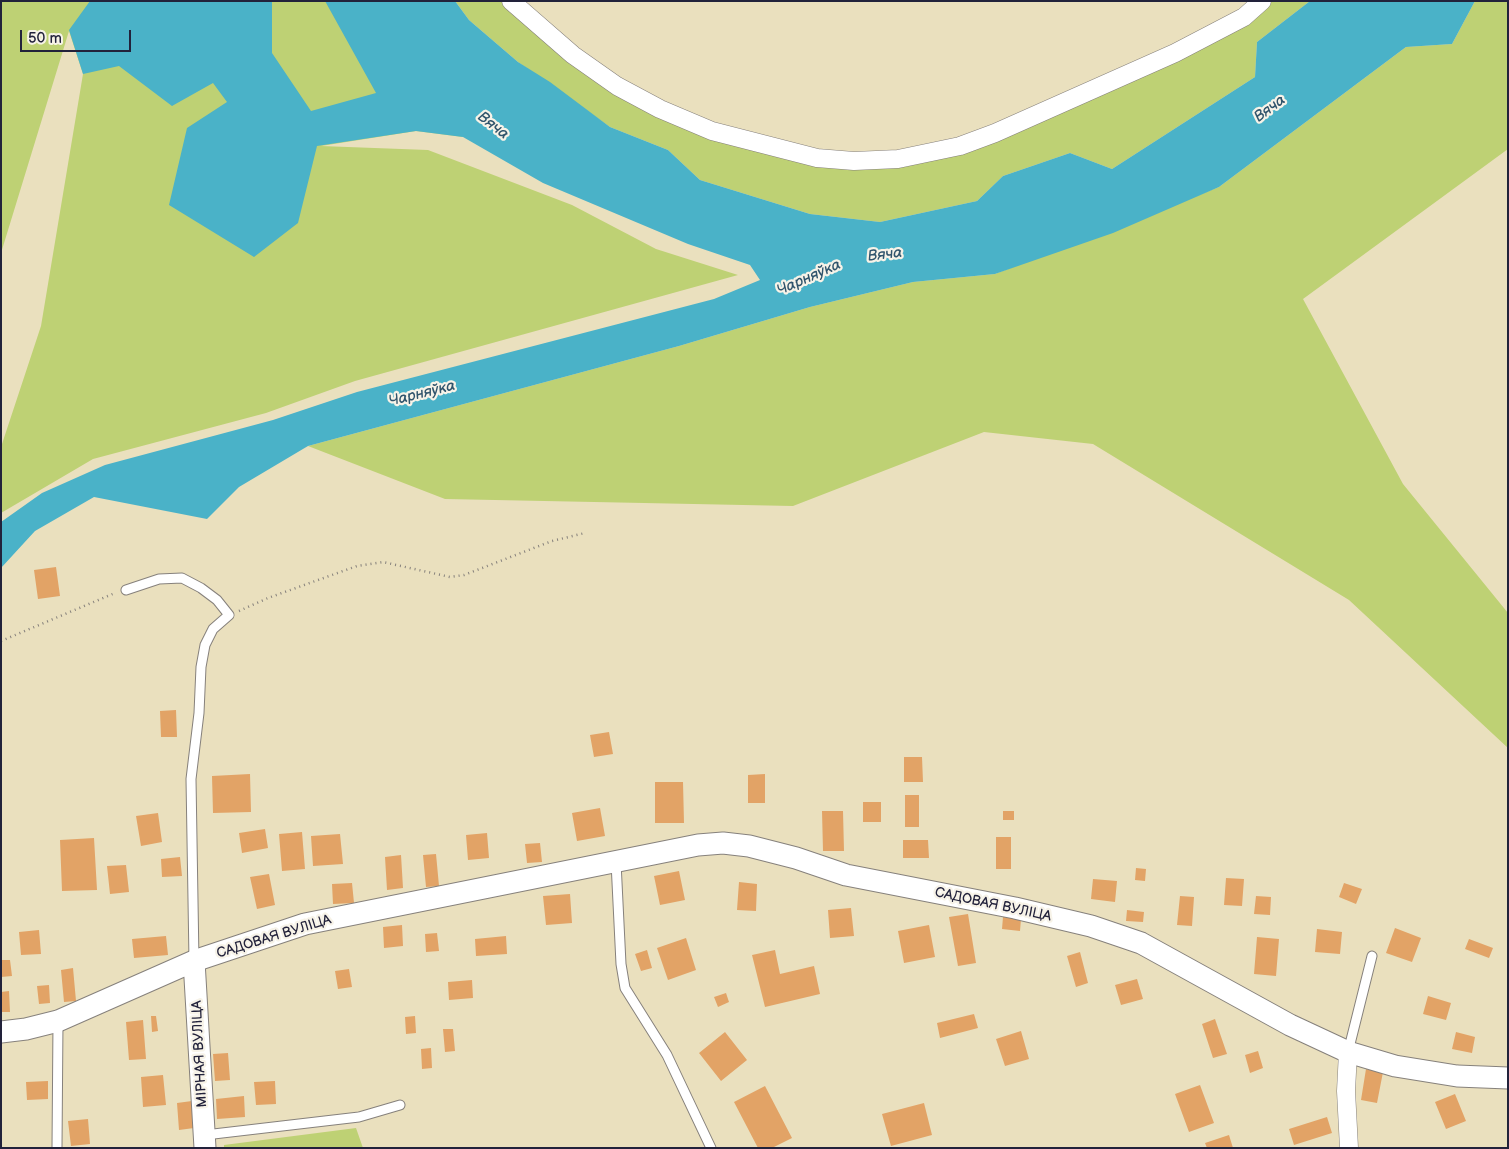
<!DOCTYPE html>
<html>
<head>
<meta charset="utf-8">
<style>
	body { margin:0 }
	#map { position:relative; width:1509px; height:1149px; overflow:hidden; background:#eae0be; font-family:"Balsamiq Sans",sans-serif }
	canvas { display:block }
	.frame { position:absolute; inset:0; border:2px solid #22223b; pointer-events:none }
	.scale { position:absolute; left:20px; top:30px; width:111px; height:22px; box-sizing:border-box; border:2px solid #22223b; border-top:0; padding-left:6px; font-size:15px; line-height:18px; white-space:nowrap; color:#22223b; -webkit-text-stroke:4px #f7f3e8; paint-order:stroke }
</style>
</head>
<body>
<div id="map">
<canvas width="1509" height="1149"></canvas>
<div class="frame"></div>
<div class="scale">50 m</div>
</div>
<script>
const ctx = document.querySelector('canvas').getContext('2d');
ctx.lineJoin = 'round';
function fillPath(path, color) { ctx.fillStyle = color; ctx.fill(path, 'evenodd'); }
const poly = rows => new Path2D(rows.map(r => 'M' + r).join(''));
function strokePath(path, color, width, dash) { ctx.strokeStyle = color; ctx.lineWidth = width; ctx.lineCap = dash ? 'butt' : 'round'; ctx.setLineDash(dash || []); ctx.stroke(path); }
function drawText(font, color, halo, rows, align = 'center') {
  ctx.font = font + ' "Balsamiq Sans",sans-serif'; ctx.lineWidth = 4.5; ctx.setLineDash([]); ctx.textBaseline = 'middle'; ctx.strokeStyle = halo; ctx.fillStyle = color; for (const [text, x, y, turn = 0] of rows) {
    ctx.save(); ctx.translate(x, y); ctx.rotate((+turn || 0) * Math.PI / 180); ctx.textAlign = isNaN(turn) ? turn : align; if (halo) ctx.strokeText(text, 0, 0); ctx.fillText(text, 0, 0); ctx.restore();
  }
}
const green = poly([
	[1,1,325,1,463,137,416,131,321,146,428,150,572,205,656,249,738,275,355,381,266,413,93,459,1,513,1,447,41,326,83,74,69,31,1,253],
	[455,1,511,1,660,109,854,161,995,133,1262,1,1310,1,1257,42,1255,77,1112,169,1070,153,1003,176,977,201,880,222,810,214,700,180,668,150,610,127,518,62,469,20],
	[1475,1,1508,1,1508,149,1303,299,1403,484,1508,613,1508,748,1349,600,1093,444,984,432,793,506,445,499,308,446,679,346,810,307,913,282,995,274,1219,187,1406,47,1452,44],
	[356,1128,363,1148,224,1148,224,1145]
]);
const water = poly([
	[90,1,272,1,272,53,311,111,376,93,325,1,455,1,469,20,518,62,550,82,610,127,668,150,700,180,810,214,880,222,977,201,1003,176,1070,153,1112,169,1255,77,1257,42,1310,1,1475,1,1452,44,1406,47,1219,187,1113,233,995,274,913,282,810,307,679,346,308,446,239,487,207,519,94,497,35,531,1,568,1,522,42,493,105,465,273,420,357,392,714,299,760,280,750,265,688,244,543,183,463,137,416,131,317,146,298,223,254,257,169,205,187,128,227,102,213,83,172,106,119,66,83,74,69,30]
]);
const building = poly([
	[56,567,60,596,38,599,34,570],
	[176,710,177,737,161,737,160,711],
	[609,732,613,754,594,757,590,735],
	[904,757,922,757,923,782,904,782],
	[250,774,251,812,213,813,212,776],
	[765,774,765,803,748,803,748,775],
	[655,782,683,782,684,823,655,823],
	[905,795,919,795,919,827,905,827],
	[863,802,881,802,881,822,863,822],
	[600,808,605,836,577,841,572,813],
	[822,811,843,811,844,851,823,851],
	[1003,811,1014,811,1014,820,1003,820],
	[158,813,162,842,141,846,136,816],
	[265,829,268,848,242,853,239,833],
	[302,832,305,869,282,871,279,834],
	[487,833,489,858,468,860,466,835],
	[340,834,343,864,313,866,311,836],
	[996,837,1011,837,1011,869,996,869],
	[94,838,97,890,62,891,60,840],
	[903,840,928,840,929,858,903,858],
	[540,843,542,862,527,863,525,844],
	[436,854,439,886,426,887,423,855],
	[401,855,403,888,387,890,385,857],
	[180,857,182,876,162,877,161,859],
	[126,865,129,892,110,894,107,866],
	[1136,868,1146,869,1145,881,1135,880],
	[679,871,685,900,660,905,654,876],
	[269,874,275,905,257,909,250,877],
	[1226,878,1244,879,1242,906,1224,905],
	[1093,879,1117,881,1115,902,1091,899],
	[739,882,757,884,756,911,737,910],
	[352,883,354,903,333,904,332,884],
	[1344,883,1362,889,1356,904,1339,897],
	[570,894,572,923,546,925,543,896],
	[1180,896,1194,897,1192,926,1177,925],
	[1256,896,1271,897,1270,915,1254,914],
	[851,908,854,936,830,938,828,910],
	[1127,910,1144,912,1143,922,1126,921],
	[968,914,976,963,958,966,949,917],
	[1003,917,1021,919,1020,931,1002,929],
	[402,925,403,946,384,948,383,927],
	[929,925,935,957,904,963,898,931],
	[1395,928,1421,938,1412,962,1386,953],
	[1317,929,1342,932,1340,954,1315,952],
	[39,930,41,954,21,955,19,932],
	[437,933,439,951,426,952,425,934],
	[166,936,168,955,134,958,132,939],
	[506,936,507,954,476,956,475,939],
	[1257,937,1279,939,1276,976,1254,974],
	[686,938,696,970,668,980,657,948],
	[1469,939,1493,948,1489,958,1465,949],
	[647,950,652,968,641,971,635,954],
	[775,950,780,974,814,966,820,994,765,1007,752,955],
	[1080,952,1088,983,1076,987,1067,956],
	[1,960,10,960,12,976,1,977],
	[73,968,76,1001,64,1002,61,970],
	[349,969,352,987,338,989,335,971],
	[1137,979,1143,999,1121,1005,1115,985],
	[472,980,473,998,449,1000,448,982],
	[49,985,50,1003,39,1004,37,986],
	[9,991,10,1012,1,1012,1,992],
	[726,993,729,1002,718,1007,714,997],
	[1428,996,1451,1003,1446,1020,1423,1014],
	[974,1014,978,1028,940,1038,937,1023],
	[151,1016,156,1016,158,1031,152,1032],
	[415,1016,416,1033,406,1034,405,1017],
	[1215,1019,1227,1054,1213,1058,1202,1024],
	[143,1020,146,1059,129,1060,126,1022],
	[443,1029,453,1029,455,1051,445,1052],
	[1021,1031,1029,1059,1005,1066,996,1039],
	[725,1032,747,1060,721,1081,699,1053],
	[1456,1032,1475,1037,1472,1053,1452,1049],
	[431,1048,432,1068,422,1069,421,1049],
	[1258,1051,1263,1068,1250,1073,1245,1055],
	[228,1053,230,1080,215,1081,213,1054],
	[1366,1069,1383,1072,1377,1103,1361,1100],
	[163,1075,166,1105,143,1107,141,1077],
	[48,1081,48,1099,27,1100,26,1082],
	[275,1081,276,1104,256,1105,254,1082],
	[1200,1085,1214,1123,1189,1132,1175,1094],
	[765,1086,792,1138,772,1148,758,1148,734,1102],
	[1455,1094,1466,1121,1446,1129,1435,1102],
	[244,1096,245,1117,217,1119,216,1099],
	[192,1101,194,1128,179,1130,177,1103],
	[924,1103,932,1135,891,1146,882,1114],
	[1327,1117,1332,1133,1294,1145,1289,1129],
	[88,1119,90,1144,71,1146,68,1121],
	[1229,1135,1233,1148,1207,1148,1205,1143]
]);
const path = poly([
	[239,611,268,598,357,566,383,562,450,577,464,575,552,541,585,533],
	[1,641,115,593]
]);
const service = poly([
	[126,590,159,579,182,578,201,588,217,600,229,615,213,629,205,645,201,667,199,713,191,779,194,961],
	[616,862,621,964,625,988,667,1055,711,1148],
	[1348,1052,1372,956],
	[205,1135,359,1117,400,1105],
	[57,1147,58,1022]
]);
const minor = poly([
	[511,1,573,55,617,86,660,109,712,131,817,158,854,161,898,159,960,146,995,133,1175,53,1244,17,1262,1],
	[1348,1052,1346,1091,1349,1148]
]);
const tertiary = poly([
	[194,961,205,1148],
	[1,1032,26,1029,58,1021,194,961,305,924,698,845,723,843,749,846,796,858,846,875,1015,908,1091,926,1141,943,1290,1025,1348,1052,1395,1066,1457,1076,1508,1078]
]);
const streetNames = [
	["САДОВАЯ ВУЛІЦА",993,905,12],
	["САДОВАЯ ВУЛІЦА",274,937,-17],
	["МІРНАЯ ВУЛІЦА",200,1054,-93]
];
const waterNames = [
	["Вяча",1270,109,-37],
	["Вяча",493,126,38],
	["Вяча",885,255,-7],
	["Чарняўка",809,278,-24],
	["Чарняўка",422,394,-14]
];
fillPath(green, '#bed174');
fillPath(water, '#4ab2c8');
fillPath(building, '#e2a366');
strokePath(service, '#86817c', 11);
strokePath(minor, '#86817c', 19);
strokePath(tertiary, '#86817c', 23);
strokePath(path, '#86817c', 2.5, [1, 4]);
strokePath(service, '#fff', 9);
strokePath(minor, '#fff', 18);
strokePath(tertiary, '#fff', 21);
drawText('14px', '#22223b', '#f7f3e8', streetNames);
drawText('italic 15px', '#30546c', '#f7f3e8', waterNames);
</script>
</body>
</html>
